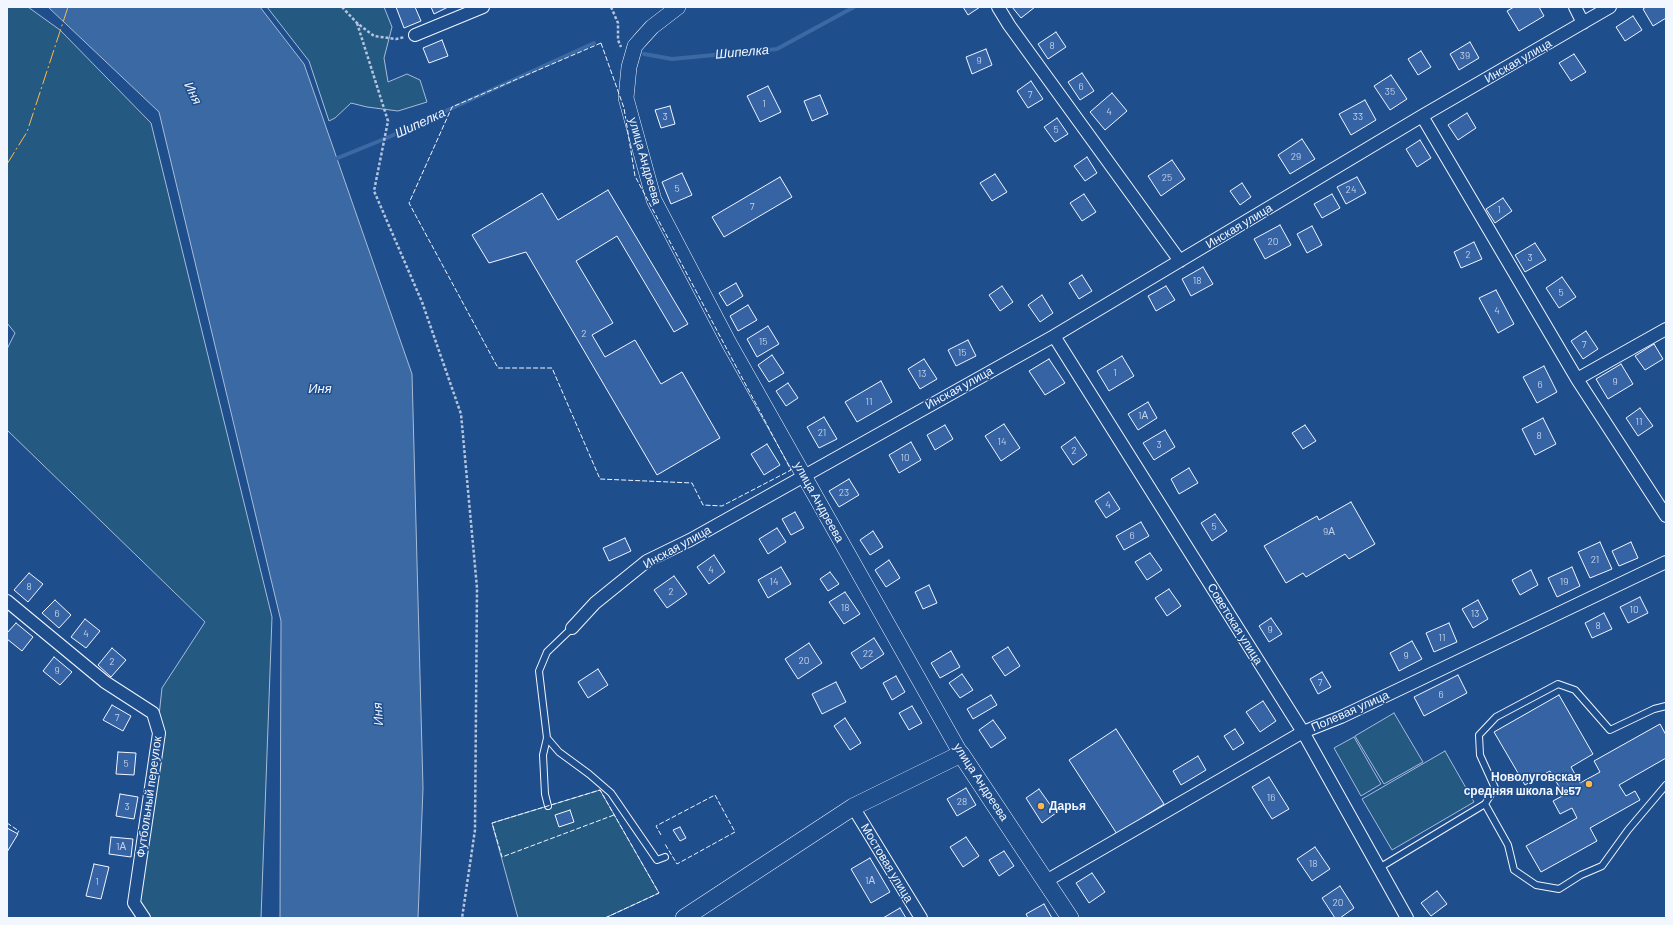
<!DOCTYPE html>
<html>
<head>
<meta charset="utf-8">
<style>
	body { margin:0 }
	#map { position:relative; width:1673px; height:925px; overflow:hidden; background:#1f4e8c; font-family:Barlow,sans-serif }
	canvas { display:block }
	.frame { position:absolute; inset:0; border:8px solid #f2f6ff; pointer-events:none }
</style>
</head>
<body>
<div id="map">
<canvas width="1673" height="925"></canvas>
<div class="frame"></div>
</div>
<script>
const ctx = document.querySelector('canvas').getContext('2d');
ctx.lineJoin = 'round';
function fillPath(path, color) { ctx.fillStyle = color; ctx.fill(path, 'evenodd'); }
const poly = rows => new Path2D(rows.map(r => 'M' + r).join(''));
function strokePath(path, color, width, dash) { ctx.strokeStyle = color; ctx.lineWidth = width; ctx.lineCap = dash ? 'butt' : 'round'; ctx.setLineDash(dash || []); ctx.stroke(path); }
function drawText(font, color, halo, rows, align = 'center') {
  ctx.font = font + ' Barlow,sans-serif'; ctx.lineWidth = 3; ctx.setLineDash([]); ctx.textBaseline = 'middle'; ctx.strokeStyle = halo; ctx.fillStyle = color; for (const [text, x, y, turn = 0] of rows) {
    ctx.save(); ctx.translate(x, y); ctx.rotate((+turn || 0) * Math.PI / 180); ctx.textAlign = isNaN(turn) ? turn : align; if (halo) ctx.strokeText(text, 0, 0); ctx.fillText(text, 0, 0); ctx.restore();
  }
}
const green = poly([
	[7,7,28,7,60,30,151,123,272,617,261,918,144,918,138,910,162,688,205,622,7,430,7,349,15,333,7,323,7,7],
	[267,7,384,7,392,27,384,58,388,82,407,74,420,80,427,102,398,111,367,107,351,103,335,118,329,121,309,61,267,7],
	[1394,713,1423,762,1384,784,1355,736,1394,713],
	[1354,737,1381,784,1361,796,1334,748,1354,737],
	[1445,751,1474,802,1392,850,1362,799,1445,751],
	[600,790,659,893,605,918,518,918,492,823,600,790]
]);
const water = poly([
	[48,7,260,7,304,64,412,374,423,788,418,918,280,918,281,621,159,112,48,7]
]);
const stream = poly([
	[644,54,672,59,777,49,854,7],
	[333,160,389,137,594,43]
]);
const building = poly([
	[396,7,415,7,421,21,404,28,396,7],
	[431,7,448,7,434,14,431,7],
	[963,7,980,7,968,15,963,7],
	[1012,7,1035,7,1021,18,1012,7],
	[1514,7,1539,7,1544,16,1519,31,1507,11,1514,7],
	[1646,7,1666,7,1666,18,1653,26,1643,9,1646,7],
	[1633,16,1642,30,1625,41,1616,27,1633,16],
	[1056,32,1066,47,1048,59,1038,44,1056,32],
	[442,40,448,56,429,63,423,48,442,40],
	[1470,42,1479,58,1459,70,1450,54,1470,42],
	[986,49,992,65,972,74,966,57,986,49],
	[1421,51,1431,67,1418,75,1408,59,1421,51],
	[1574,54,1586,72,1571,81,1559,63,1574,54],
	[1082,73,1094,91,1080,100,1068,82,1082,73],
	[1391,75,1407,99,1390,110,1374,86,1391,75],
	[1031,81,1043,99,1028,108,1017,91,1031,81],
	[768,86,781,112,760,122,747,96,768,86],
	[1112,93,1127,111,1105,130,1090,112,1112,93],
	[820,95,828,114,812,121,804,101,820,95],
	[1365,100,1376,120,1351,135,1339,114,1365,100],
	[670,106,675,124,661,128,655,110,670,106],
	[1467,113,1476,128,1458,140,1448,125,1467,113],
	[1057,118,1068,134,1055,142,1044,127,1057,118],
	[1302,139,1315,159,1290,174,1278,155,1302,139],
	[1420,140,1431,158,1417,167,1406,149,1420,140],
	[1087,157,1097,173,1085,181,1074,166,1087,157],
	[1172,160,1185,179,1161,196,1148,176,1172,160],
	[682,173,692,195,671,204,662,182,682,173],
	[995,174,1007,192,992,201,980,183,995,174],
	[780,177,792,197,724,237,712,217,780,177],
	[1357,177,1366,193,1346,204,1337,187,1357,177],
	[1242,183,1251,197,1240,205,1230,191,1242,183],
	[608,190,688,324,674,332,617,236,576,261,613,323,592,335,605,357,635,340,661,384,682,372,720,438,657,475,526,252,489,263,472,235,542,193,558,220,608,190],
	[1084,194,1096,212,1082,221,1070,203,1084,194],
	[1332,194,1340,208,1322,218,1314,204,1332,194],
	[1503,198,1512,211,1495,223,1486,209,1503,198],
	[1280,225,1291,245,1265,259,1254,239,1280,225],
	[1312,226,1322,245,1307,253,1297,234,1312,226],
	[1474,242,1482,259,1461,268,1454,252,1474,242],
	[1535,243,1546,260,1525,272,1515,255,1535,243],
	[1203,267,1213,284,1191,296,1182,279,1203,267],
	[1082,275,1092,291,1079,299,1069,283,1082,275],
	[1562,277,1576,297,1559,308,1546,288,1562,277],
	[736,283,743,296,727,306,719,293,736,283],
	[1002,286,1013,302,1000,311,989,295,1002,286],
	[1166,286,1175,300,1156,311,1148,296,1166,286],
	[1496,290,1514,324,1498,333,1479,298,1496,290],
	[1042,295,1053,313,1040,322,1028,305,1042,295],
	[748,305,757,320,738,331,730,316,748,305],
	[768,326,779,344,757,357,747,339,768,326],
	[1586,331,1598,349,1583,359,1571,341,1586,331],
	[968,340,976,356,956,366,948,350,968,340],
	[1654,344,1663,359,1645,370,1635,356,1654,344],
	[772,355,784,373,769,382,758,365,772,355],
	[1122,356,1134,376,1109,391,1097,371,1122,356],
	[924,359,937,379,920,389,908,369,924,359],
	[1049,359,1065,383,1045,395,1029,371,1049,359],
	[1621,364,1633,384,1608,399,1596,379,1621,364],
	[1544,366,1557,392,1537,403,1523,377,1544,366],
	[881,381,892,402,857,422,845,402,881,381],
	[788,383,798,398,786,406,776,391,788,383],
	[1148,402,1157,418,1138,430,1128,414,1148,402],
	[1640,408,1653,426,1638,436,1626,418,1640,408],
	[824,417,837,439,819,448,807,427,824,417],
	[1543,418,1556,444,1535,455,1522,429,1543,418],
	[1004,424,1020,448,1001,461,985,436,1004,424],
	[945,425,953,439,935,450,927,435,945,425],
	[1305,425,1316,441,1303,449,1292,433,1305,425],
	[1165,430,1175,447,1154,460,1143,443,1165,430],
	[1075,437,1087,455,1073,465,1061,447,1075,437],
	[911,442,921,460,899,473,889,455,911,442],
	[767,444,780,465,764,475,751,454,767,444],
	[1189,468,1198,483,1179,494,1171,479,1189,468],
	[849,479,859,495,839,507,829,491,849,479],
	[1109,492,1120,509,1106,518,1095,501,1109,492],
	[1351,502,1375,544,1349,559,1345,554,1306,577,1303,573,1286,583,1264,546,1317,516,1319,520,1351,502],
	[795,512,804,528,791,535,782,519,795,512],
	[1215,514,1227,531,1212,541,1201,523,1215,514],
	[1141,522,1149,536,1124,550,1116,536,1141,522],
	[777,528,786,542,768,554,759,539,777,528],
	[873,531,883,547,870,555,860,540,873,531],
	[625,538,631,551,609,561,603,548,625,538],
	[1600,542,1612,569,1590,578,1578,552,1600,542],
	[1631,542,1638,558,1619,566,1612,551,1631,542],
	[1150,553,1162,570,1147,580,1135,562,1150,553],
	[714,555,725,572,709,584,697,567,714,555],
	[889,560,900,578,886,587,875,570,889,560],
	[781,567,791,584,768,598,758,580,781,567],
	[1572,567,1580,586,1557,597,1548,578,1572,567],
	[1531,570,1538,585,1520,595,1512,580,1531,570],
	[830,572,839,584,828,591,820,579,830,572],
	[29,573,43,584,28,602,14,590,29,573],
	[674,576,687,594,667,608,654,590,674,576],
	[929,585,937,603,923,609,915,592,929,585],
	[1169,589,1181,606,1167,616,1155,598,1169,589],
	[845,592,860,614,844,624,829,602,845,592],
	[1640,597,1648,613,1628,623,1620,607,1640,597],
	[55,600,71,615,59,628,42,613,55,600],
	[1478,600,1488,619,1473,628,1462,609,1478,600],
	[1604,613,1612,629,1592,638,1585,623,1604,613],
	[1271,618,1282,634,1269,642,1259,626,1271,618],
	[85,619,100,631,86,648,71,637,85,619],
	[16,623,33,637,22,651,7,639,7,633,16,623],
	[1449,623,1457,642,1434,652,1426,633,1449,623],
	[874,638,884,654,861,669,851,653,874,638],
	[1412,641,1422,659,1399,671,1390,653,1412,641],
	[809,643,822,663,798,679,785,659,809,643],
	[1008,647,1020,666,1005,676,992,657,1008,647],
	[112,648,126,660,111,677,98,665,112,648],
	[951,651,960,667,940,678,931,663,951,651],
	[54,657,72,672,60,685,43,671,54,657],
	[598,669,608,685,588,698,578,682,598,669],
	[1322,672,1331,687,1318,694,1310,679,1322,672],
	[962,674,973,690,960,698,949,683,962,674],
	[1458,675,1467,693,1424,716,1414,697,1458,675],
	[896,676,905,692,892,700,883,683,896,676],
	[836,682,846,702,822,714,812,694,836,682],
	[991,695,997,705,973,719,967,709,991,695],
	[1559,695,1593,754,1571,767,1580,783,1600,772,1594,761,1660,724,1666,735,1666,758,1619,785,1626,796,1635,791,1640,800,1590,828,1597,841,1541,872,1526,846,1577,818,1572,808,1560,814,1553,801,1564,795,1550,771,1525,785,1494,732,1559,695],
	[1263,701,1276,721,1260,732,1246,712,1263,701],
	[112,705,131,716,123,731,103,720,112,705],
	[912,706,922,723,909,730,899,713,912,706],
	[845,718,861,743,850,750,834,726,845,718],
	[993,720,1006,738,991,748,979,730,993,720],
	[1116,729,1164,804,1117,834,1069,760,1116,729],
	[1235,729,1244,743,1233,750,1224,736,1235,729],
	[118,752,136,753,134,775,116,774,118,752],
	[1198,756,1206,770,1181,785,1173,771,1198,756],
	[1269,777,1289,809,1272,819,1252,787,1269,777],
	[966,788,976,805,957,816,947,799,966,788],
	[1039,789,1056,813,1042,823,1026,798,1039,789],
	[120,794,138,797,134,819,116,816,120,794],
	[570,810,574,822,559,827,555,815,570,810],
	[680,827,686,838,680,841,673,830,680,827],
	[7,828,18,834,7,852,7,828],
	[111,837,133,839,131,857,109,854,111,837],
	[966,837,979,856,963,867,950,847,966,837],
	[1315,847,1330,869,1312,881,1297,859,1315,847],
	[1004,851,1014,866,999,876,989,860,1004,851],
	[870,858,890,892,871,903,851,869,870,858],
	[94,864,109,867,101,899,86,896,94,864],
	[1092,873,1105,892,1089,903,1076,883,1092,873],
	[1340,886,1354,908,1340,918,1335,918,1322,898,1340,886],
	[1437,891,1447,904,1431,916,1421,903,1437,891],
	[1044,904,1052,918,1028,918,1026,914,1044,904],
	[900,908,906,918,883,918,900,908]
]);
const path = poly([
	[342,7,357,23,374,36,396,39,405,37],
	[611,7,618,23,618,40,621,47],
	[357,23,388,121,374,191,422,302,461,414,477,588,475,830,462,918]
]);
const service = poly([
	[572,628,547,652,539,671,547,738,559,752,589,774,611,793,657,860,665,857],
	[547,738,543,755,545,794,548,806],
	[1485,804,1508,845,1514,870,1536,885,1559,889,1581,875,1602,866,1628,830,1666,785],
	[1379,868,1485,804,1495,788,1480,755,1479,735,1496,717,1558,684,1575,690,1610,730,1654,709,1666,706]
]);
const minor = poly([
	[998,7,1009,25,1180,261],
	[1575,7,1583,23],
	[415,35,483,7],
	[1422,116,1577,379,1666,516],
	[1054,336,1303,732,1407,918],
	[1577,379,1666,329],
	[7,601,105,682,153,713,159,733,134,903,144,918],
	[572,628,595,603,647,561,690,540,1054,336,1422,116,1610,7],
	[853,807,921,918],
	[1046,881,1303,732,1341,717,1666,562]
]);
const tertiary = poly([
	[678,7,652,27,642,38,635,46,629,67,626,98,654,200,729,343,961,754]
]);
const secondary = poly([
	[684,918,853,807,961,754,1070,918]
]);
const fence = poly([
	[601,43,624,108,635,176,791,470,722,506,703,505,692,483,600,479,552,368,498,368,409,203,452,107,601,43],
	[7,823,19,831,17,834],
	[661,835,656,826,715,795,735,832,677,864,665,844],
	[605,918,659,893,600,790,492,823,502,857,614,815]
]);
const power = poly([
	[7,164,27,132,68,7]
]);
const markers = [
	[1589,784,4,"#ffb74d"],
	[1041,806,4,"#ffb74d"]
];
const numberNames = [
	["8",1052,46],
	["39",1465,56],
	["9",979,61],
	["6",1081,87],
	["35",1390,92],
	["7",1030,95],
	["1",764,104],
	["4",1109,112],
	["3",665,117],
	["33",1358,117],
	["5",1056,130],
	["29",1296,157],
	["25",1167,178],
	["5",677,189],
	["24",1351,190],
	["7",752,207],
	["1",1499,210],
	["20",1273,242],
	["2",1468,255],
	["3",1530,258],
	["18",1197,281],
	["5",1561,293],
	["4",1497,311],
	["2",584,334],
	["15",763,342],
	["7",1584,345],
	["15",962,353],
	["1",1115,373],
	["13",922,374],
	["9",1615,382],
	["6",1540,385],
	["11",869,402],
	["1А",1143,416],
	["11",1639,422],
	["21",822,433],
	["8",1539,436],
	["14",1002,442],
	["3",1159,445],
	["2",1074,451],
	["10",905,458],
	["23",844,493],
	["4",1108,505],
	["5",1214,527],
	["9А",1329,532],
	["6",1132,536],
	["21",1595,560],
	["4",711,570],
	["14",774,582],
	["19",1564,582],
	["8",29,587],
	["2",671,592],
	["18",845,608],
	["10",1634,610],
	["6",57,614],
	["13",1475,614],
	["8",1598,626],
	["9",1270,630],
	["4",86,634],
	["11",1442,638],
	["22",868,654],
	["9",1406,656],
	["20",804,661],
	["2",112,662],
	["9",57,671],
	["7",1320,683],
	["6",1441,695],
	["7",117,718],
	["5",126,764],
	["16",1271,798],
	["28",962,802],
	["3",127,807],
	["1А",121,847],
	["18",1313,864],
	["1А",870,881],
	["1",97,882],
	["20",1338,903]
];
const streetNames = [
	["Инская улица",1518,61,-30],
	["улица Андреева",645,161,74],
	["Инская улица",1239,226,-31],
	["Инская улица",959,388,-29],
	["улица Андреева",819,502,61],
	["Инская улица",677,547,-29],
	["Советская улица",1235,624,58],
	["Полевая улица",1350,711,-24],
	["улица Андреева",981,782,57],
	["Футбольный переулок",149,797,-82],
	["Мостовая улица",887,863,59]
];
const poiNames = [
	["Новолуговская",1581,777],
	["средняя школа №57",1581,791],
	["Дарья",1049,806,"left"]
];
const waterNames = [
	["Шипелка",742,52,-5],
	["Иня",193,93,64],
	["Шипелка",420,123,-25],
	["Иня",320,389],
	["Иня",378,714,-93]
];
fillPath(green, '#245a82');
strokePath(green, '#a8bbd7', 1);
fillPath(water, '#3b69a3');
strokePath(water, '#a8bbd7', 1);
strokePath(stream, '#3b69a3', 4);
fillPath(building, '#3563a3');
strokePath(building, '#f2f6ff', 1);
strokePath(service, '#f2f6ff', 8);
strokePath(minor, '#f2f6ff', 14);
strokePath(tertiary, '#f2f6ff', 16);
strokePath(secondary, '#f2f6ff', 18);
strokePath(path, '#b3c4dc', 2.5, [3, 2]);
strokePath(service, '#1f4e8c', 6);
strokePath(minor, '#1f4e8c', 12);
strokePath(tertiary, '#1f4e8c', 15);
strokePath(secondary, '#1f4e8c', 17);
strokePath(fence, '#f2f6ff', 1, [5, 2]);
strokePath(power, '#ffb74d', 1, [14, 3, 2, 3]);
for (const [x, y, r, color] of markers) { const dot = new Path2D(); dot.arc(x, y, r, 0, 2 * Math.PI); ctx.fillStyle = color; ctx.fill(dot); strokePath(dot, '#1f4e8c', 1.5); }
drawText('10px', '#c3d1e8', null, numberNames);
drawText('12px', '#f2f6ff', '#1f4e8c', streetNames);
drawText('bold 12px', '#f2f6ff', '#1f4e8c', poiNames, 'right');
drawText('italic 13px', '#f2f6ff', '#1f4e8c', waterNames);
</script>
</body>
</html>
